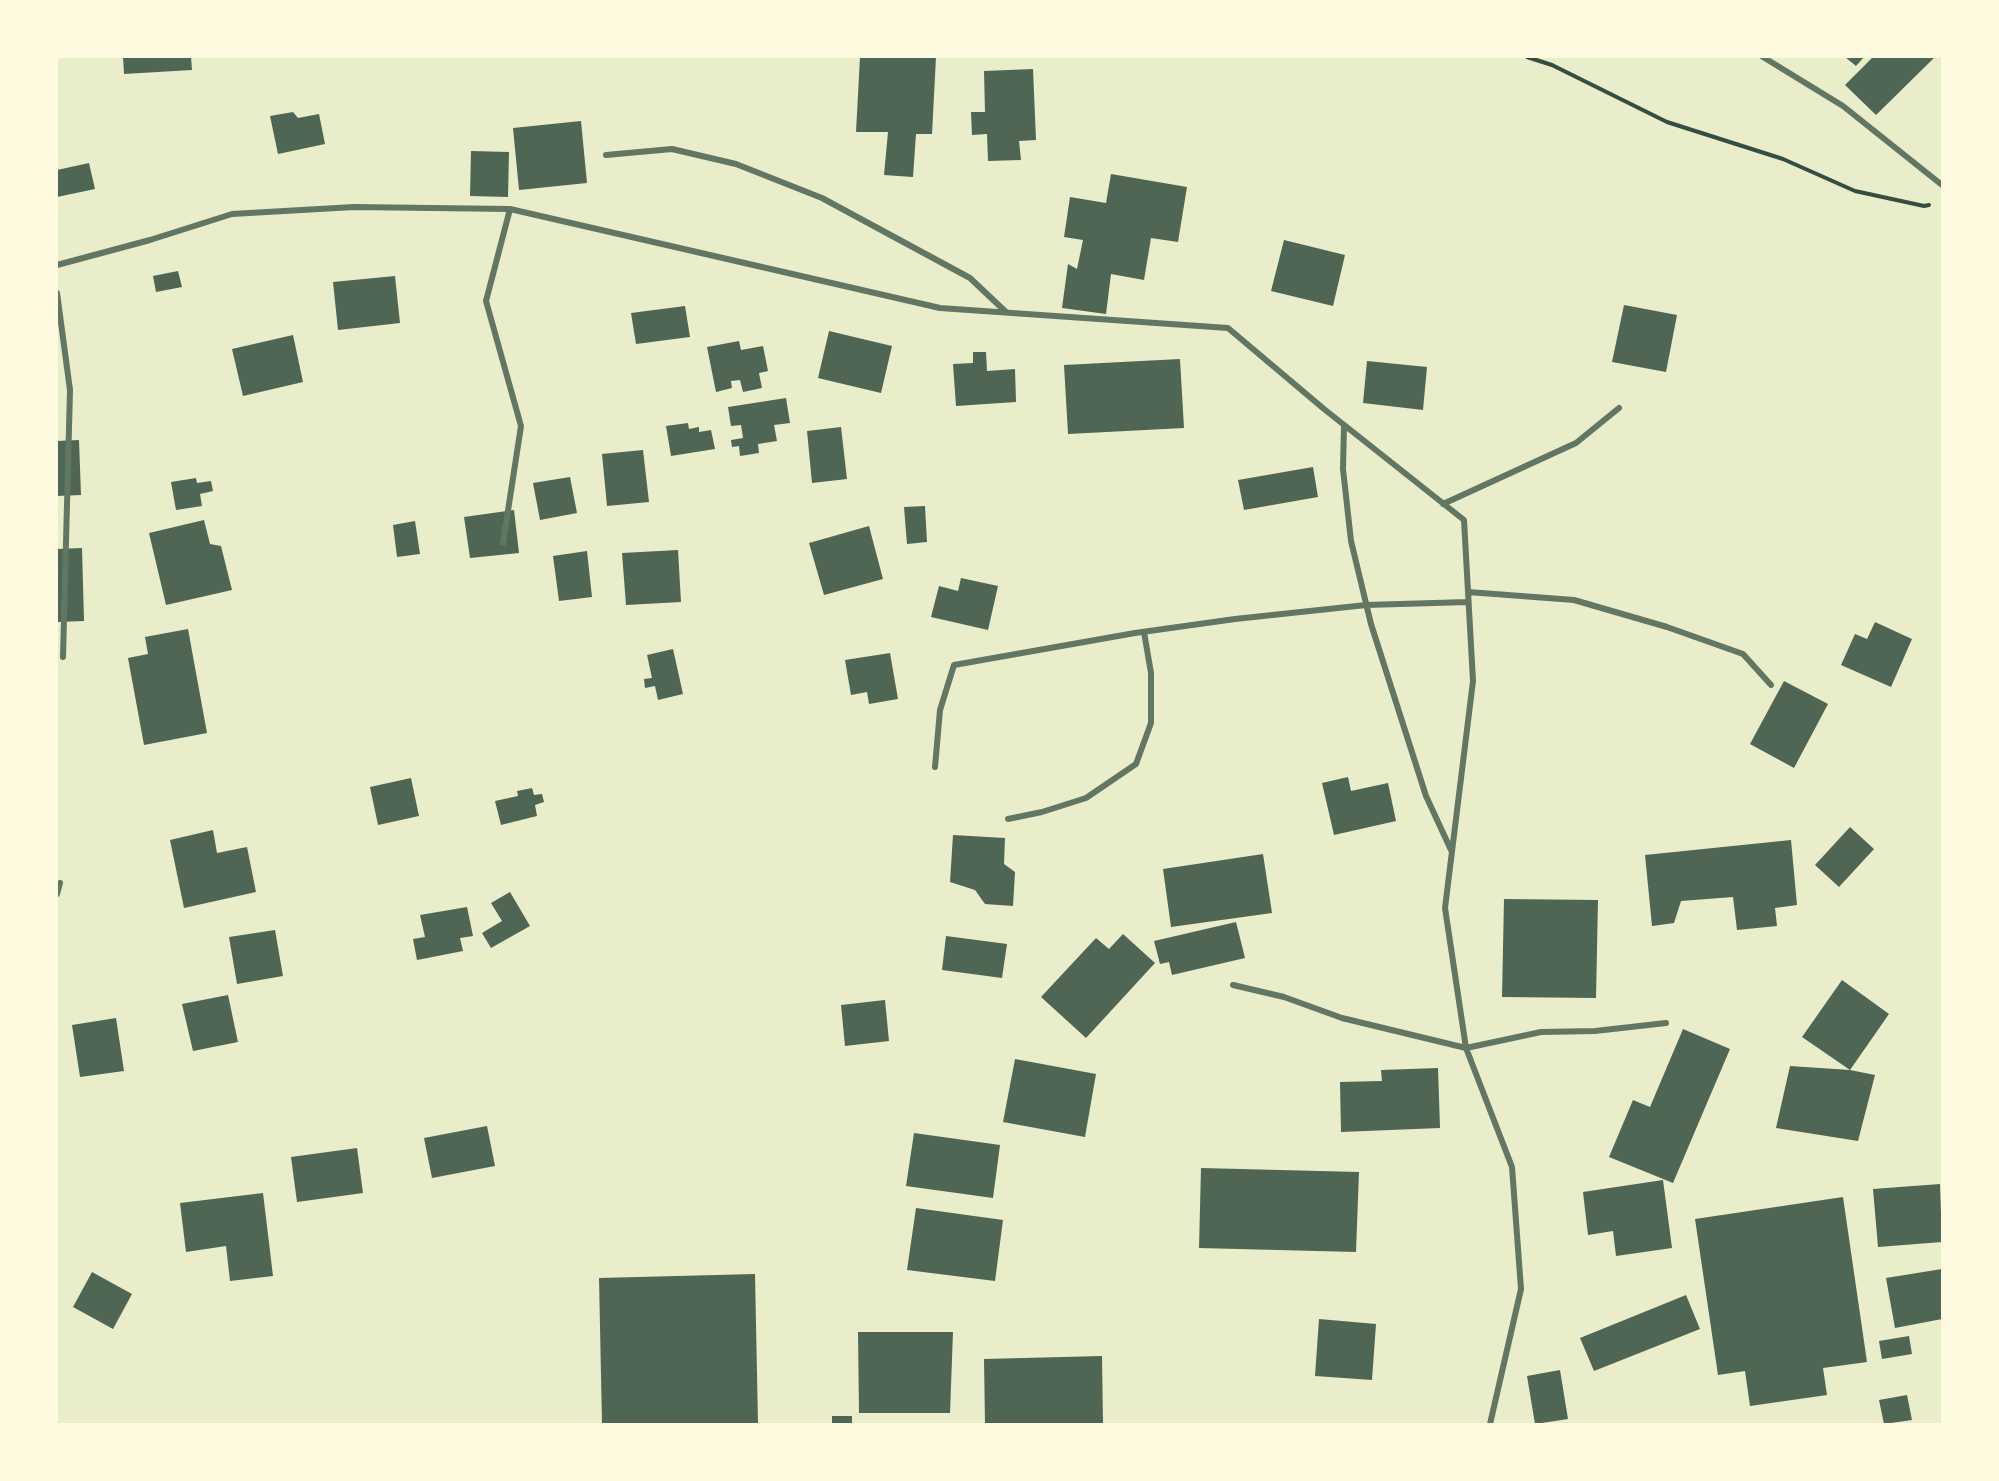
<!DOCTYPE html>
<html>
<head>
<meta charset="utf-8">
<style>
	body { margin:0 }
	#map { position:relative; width:1999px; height:1481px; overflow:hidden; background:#e9edc9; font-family:Commissioner,sans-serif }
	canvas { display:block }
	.frame { position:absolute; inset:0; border:58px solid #fefae0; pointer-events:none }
</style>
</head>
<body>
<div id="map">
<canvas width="1999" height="1481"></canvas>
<div class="frame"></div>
</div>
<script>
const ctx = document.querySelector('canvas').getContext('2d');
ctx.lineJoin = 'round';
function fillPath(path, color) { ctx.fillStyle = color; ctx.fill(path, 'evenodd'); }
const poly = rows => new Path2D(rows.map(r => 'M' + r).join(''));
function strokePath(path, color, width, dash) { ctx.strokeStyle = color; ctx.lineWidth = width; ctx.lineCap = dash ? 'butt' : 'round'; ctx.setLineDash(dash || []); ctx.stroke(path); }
const building = poly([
	[123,57,191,57,192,70,124,74],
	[860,57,936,57,932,134,916,134,913,177,884,175,888,132,856,132],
	[1845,57,1864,57,1856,66],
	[1873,57,1935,57,1876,115,1845,85],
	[1033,69,1036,140,1019,141,1021,160,988,161,987,134,972,135,971,112,985,112,984,71],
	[293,112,298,118,319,114,325,144,278,154,270,116],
	[581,121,587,183,519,190,513,128],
	[471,151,509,152,508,197,470,196],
	[89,163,95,189,57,197,57,170],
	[1111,174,1187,187,1178,242,1151,238,1144,280,1111,274,1106,314,1062,308,1068,264,1077,269,1083,240,1064,237,1070,197,1106,203],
	[1284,240,1345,255,1333,306,1271,291],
	[178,271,182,287,156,292,153,276],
	[395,276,400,323,338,330,333,282],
	[1624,305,1677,315,1666,372,1612,362],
	[685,306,690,337,636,344,631,313],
	[829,331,892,346,881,393,818,378],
	[293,335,303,382,243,396,232,349],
	[739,341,741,350,763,346,768,371,759,373,762,388,743,392,740,380,731,381,732,388,716,392,707,347],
	[973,352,986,352,987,371,1015,369,1016,402,956,406,953,364,973,363],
	[1180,359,1184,428,1068,434,1064,365],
	[1367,361,1427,367,1423,410,1363,403],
	[786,398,790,423,774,425,777,441,758,444,759,453,740,456,739,446,732,447,731,440,743,438,741,425,731,426,728,407],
	[688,423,689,429,699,427,699,432,711,430,715,449,671,456,666,426],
	[841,427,847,479,812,483,807,431],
	[79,440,81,495,57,496,57,441],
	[643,450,649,502,607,506,602,454],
	[1313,467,1318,497,1244,510,1238,480],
	[570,477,577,513,540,520,533,483],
	[196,478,197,483,211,481,213,491,200,494,202,506,176,510,171,482],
	[925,506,927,542,907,544,904,507],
	[514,510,519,553,470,558,464,517],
	[204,520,210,544,221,546,232,590,166,605,149,533],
	[415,521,420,554,397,557,393,525],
	[869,526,883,579,824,595,809,543],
	[82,548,84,621,57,622,57,549],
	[678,550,681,602,626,605,622,553],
	[587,551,592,597,559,601,553,556],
	[961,578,998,586,988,630,931,617,939,586,958,591],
	[1875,622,1912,639,1891,687,1841,665,1855,634,1867,639],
	[188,629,207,733,144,745,128,658,148,654,145,637],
	[673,649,683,694,658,700,655,686,645,688,644,679,652,678,647,655],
	[890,653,898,699,869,704,867,692,851,695,845,660],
	[1784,681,1828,704,1794,768,1750,744],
	[1348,777,1351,791,1388,783,1396,821,1334,835,1322,783],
	[411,778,419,816,378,825,370,787],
	[532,788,534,795,542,794,544,802,535,805,537,816,501,825,495,801,518,796,517,791],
	[1850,827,1874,849,1839,887,1815,865],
	[213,830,217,853,247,847,256,892,184,908,170,840],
	[953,835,1005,838,1004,864,1015,872,1013,906,985,904,975,890,950,882],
	[1791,840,1797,905,1775,908,1777,926,1737,930,1733,897,1681,901,1674,923,1652,926,1645,855],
	[1263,854,1272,913,1171,927,1163,869],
	[510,892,530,926,491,948,482,933,502,921,491,903],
	[1504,899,1598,900,1596,998,1502,997],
	[467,907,473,936,460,938,463,951,417,960,413,939,425,937,420,915],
	[1236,922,1245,958,1172,975,1169,962,1160,964,1154,941],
	[275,930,283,976,237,984,229,937],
	[1123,934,1155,963,1086,1038,1041,997,1096,938,1109,949],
	[946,936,1007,944,1002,978,942,970],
	[1842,980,1889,1014,1850,1070,1802,1037],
	[228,995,238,1042,193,1051,182,1004],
	[885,1000,889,1041,845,1046,841,1005],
	[116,1018,124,1071,80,1077,72,1025],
	[1683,1029,1730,1049,1673,1183,1609,1157,1633,1100,1650,1107],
	[1015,1059,1096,1074,1085,1137,1003,1122],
	[1790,1066,1850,1070,1875,1075,1858,1141,1776,1128],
	[1438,1068,1440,1128,1341,1132,1340,1082,1382,1081,1381,1070],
	[487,1126,495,1166,432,1178,424,1138],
	[914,1133,1000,1145,993,1198,906,1186],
	[357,1148,363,1193,297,1202,291,1157],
	[1201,1168,1359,1172,1356,1252,1199,1248],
	[1663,1180,1672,1248,1616,1256,1613,1231,1588,1235,1583,1192],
	[1940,1184,1942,1242,1878,1247,1873,1189],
	[263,1193,273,1276,230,1281,226,1246,186,1252,180,1203],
	[1843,1197,1867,1362,1823,1368,1827,1395,1750,1406,1745,1371,1718,1375,1695,1219],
	[916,1208,1003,1220,995,1281,907,1270],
	[1942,1269,1942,1319,1895,1328,1886,1278],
	[92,1272,132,1294,113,1329,73,1307],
	[755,1274,758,1423,602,1424,599,1278],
	[1686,1295,1700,1329,1594,1371,1580,1338],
	[1319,1319,1376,1324,1372,1380,1315,1376],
	[858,1332,953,1332,950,1413,859,1413],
	[1909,1336,1912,1354,1882,1359,1879,1341],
	[1102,1356,1103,1424,985,1424,984,1359],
	[1560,1370,1568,1419,1535,1424,1527,1376],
	[1907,1395,1912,1420,1884,1424,1879,1400],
	[832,1416,852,1416,852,1424,832,1424]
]);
const path = poly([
	[1527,57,1552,65,1667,122,1783,159,1855,191,1924,206,1929,205]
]);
const minor = poly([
	[1763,57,1843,106,1942,185],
	[606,155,672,149,736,164,822,198,970,278,1006,312],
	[57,265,150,240,232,214,354,207,510,209,940,308,1228,328,1324,409,1464,520,1473,681,1445,908,1466,1048,1512,1167,1521,1289,1490,1424],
	[57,293,70,390,63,657],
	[1344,425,1343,469,1351,541,1371,624,1426,796,1451,850],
	[1443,504,1576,443,1619,408],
	[503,543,521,426,486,301,510,209],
	[1468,592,1574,600,1667,627,1743,654,1771,685],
	[935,767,940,710,954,665,1135,633,1235,619,1366,605,1468,602],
	[1008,819,1042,812,1086,798,1136,764,1151,723,1151,673,1144,632],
	[57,894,60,883],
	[1233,985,1284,997,1342,1018,1466,1048,1541,1032,1595,1031,1666,1023]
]);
fillPath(building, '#4f6655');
strokePath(path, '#344e41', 4);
strokePath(minor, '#617663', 6);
</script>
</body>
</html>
